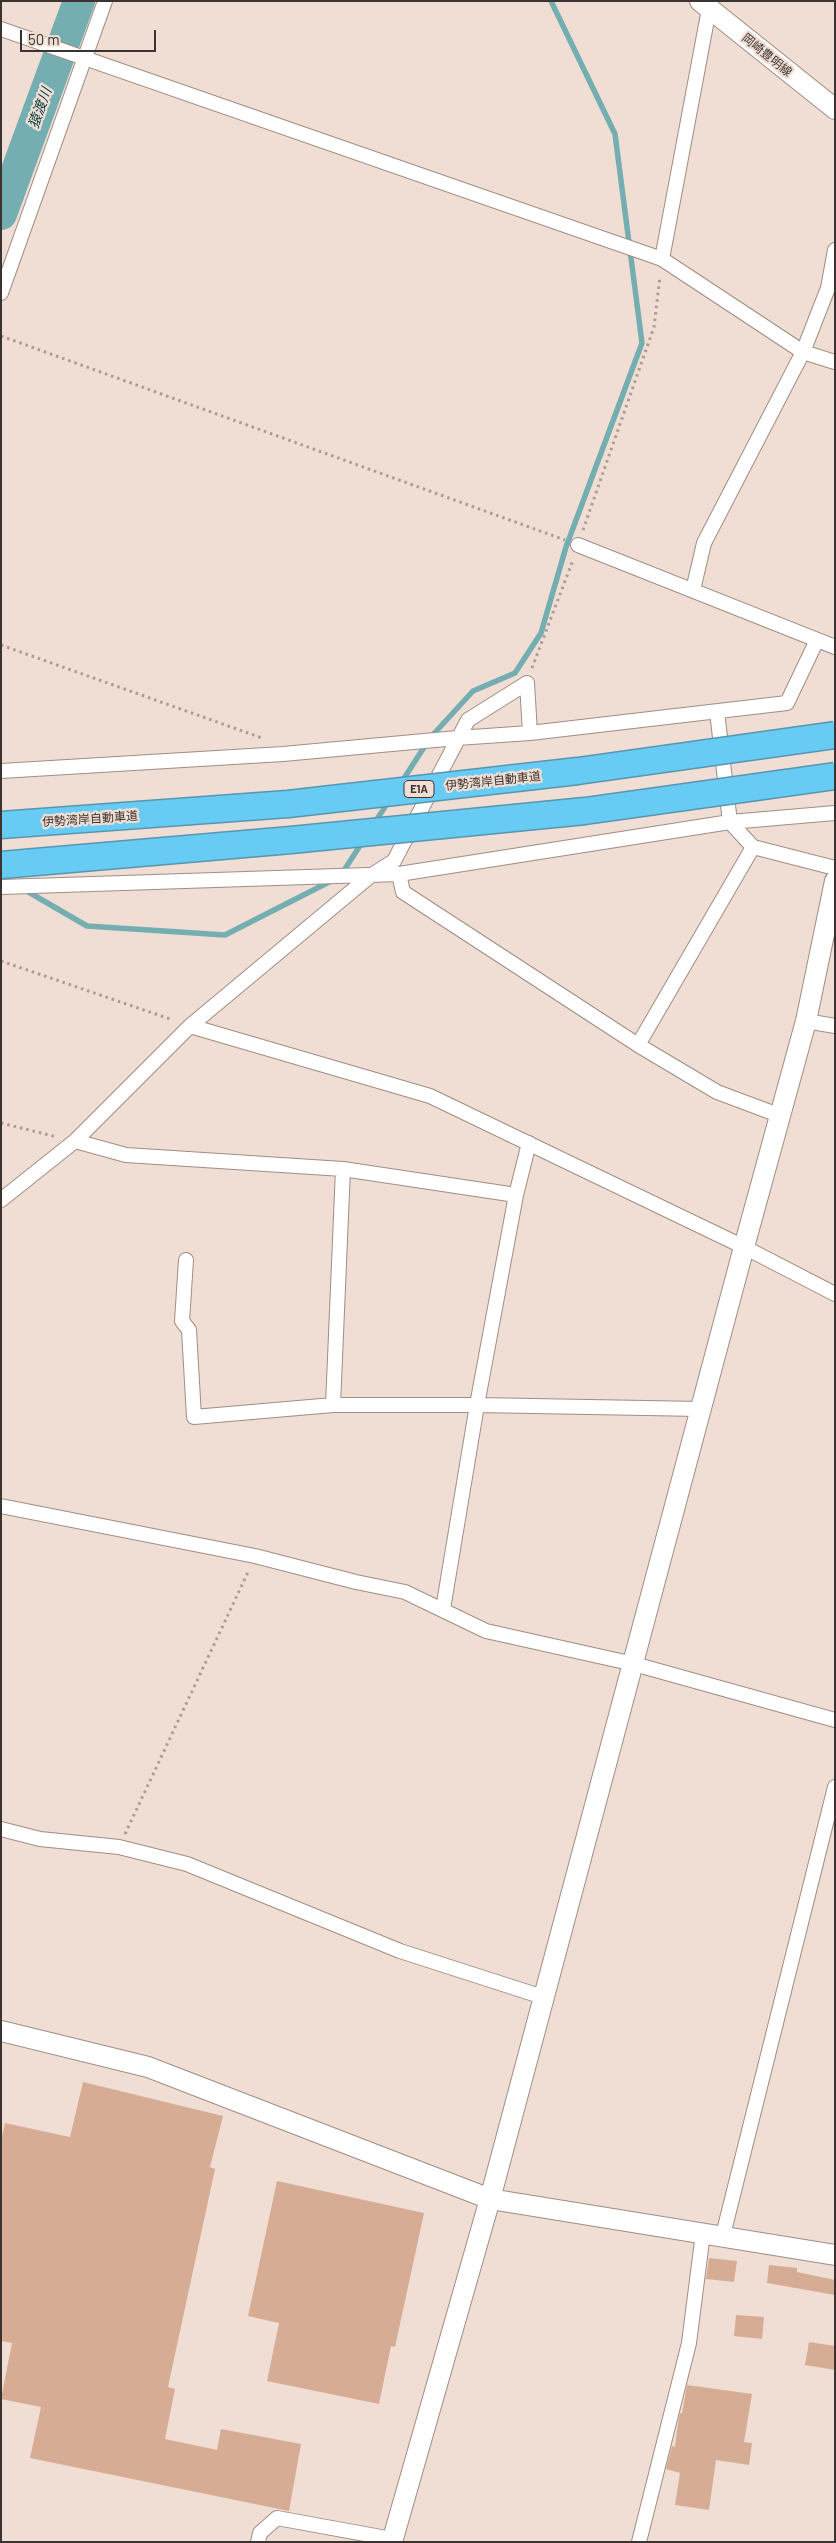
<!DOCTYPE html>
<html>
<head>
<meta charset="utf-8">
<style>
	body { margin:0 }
	#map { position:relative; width:836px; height:2543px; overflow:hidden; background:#f0ded4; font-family:Barlow,sans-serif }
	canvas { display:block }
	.frame { position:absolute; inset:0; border:2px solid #3a332f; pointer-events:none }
	.scale { position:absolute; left:20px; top:30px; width:136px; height:22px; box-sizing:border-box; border:2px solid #3a332f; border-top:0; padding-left:6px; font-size:15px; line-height:18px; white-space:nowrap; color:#3a332f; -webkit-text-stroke:4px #f0ded4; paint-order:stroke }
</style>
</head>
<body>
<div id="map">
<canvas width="836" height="2543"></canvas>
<div class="frame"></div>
<div class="scale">50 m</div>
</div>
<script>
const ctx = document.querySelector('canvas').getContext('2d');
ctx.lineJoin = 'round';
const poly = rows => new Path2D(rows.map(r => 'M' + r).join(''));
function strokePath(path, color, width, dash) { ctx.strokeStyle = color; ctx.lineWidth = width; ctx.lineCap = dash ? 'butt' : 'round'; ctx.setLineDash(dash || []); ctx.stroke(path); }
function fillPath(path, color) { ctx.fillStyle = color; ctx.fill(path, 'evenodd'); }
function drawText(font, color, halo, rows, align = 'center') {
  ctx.font = font + ' Barlow,"Noto Sans JP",sans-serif'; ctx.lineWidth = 4.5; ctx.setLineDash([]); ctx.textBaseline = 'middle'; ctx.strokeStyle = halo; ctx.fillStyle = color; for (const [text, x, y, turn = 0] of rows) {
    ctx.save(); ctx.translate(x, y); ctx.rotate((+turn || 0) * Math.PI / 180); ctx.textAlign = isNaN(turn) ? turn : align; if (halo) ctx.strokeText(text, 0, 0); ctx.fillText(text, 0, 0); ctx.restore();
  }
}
const stream = poly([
	[401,783,430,738,473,691,515,673,541,633,566,547,642,343,615,134,551,1],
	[373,825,389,801],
	[341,875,363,841],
	[25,890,87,926,225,935,331,881]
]);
const river = poly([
	[1,214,79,1]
]);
const building = poly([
	[83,2082,223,2116,210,2167,215,2169,168,2387,175,2389,165,2439,217,2450,221,2429,301,2444,289,2511,30,2458,41,2407,1,2399,12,2343,1,2341,1,2141,5,2123,70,2137],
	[277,2181,424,2213,395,2347,391,2346,379,2404,267,2381,279,2323,248,2316],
	[709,2258,737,2261,734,2282,706,2279],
	[769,2265,797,2268,797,2272,835,2280,835,2295,767,2283],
	[736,2315,764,2317,762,2339,734,2336],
	[809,2342,835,2346,835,2370,805,2365],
	[687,2385,752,2394,744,2442,752,2443,749,2465,716,2460,709,2510,675,2505,680,2473,666,2469,672,2446,675,2447,678,2423,680,2413,682,2413]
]);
const path = poly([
	[1,336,565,540],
	[583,530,654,327,660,276],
	[1,645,262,738],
	[532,668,573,560],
	[1,961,173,1020],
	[1,1123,57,1137],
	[125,1834,249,1570]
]);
const street = poly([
	[1,29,662,259,803,352,835,362],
	[662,259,709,9],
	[1,293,105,1],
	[578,545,835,647],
	[693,590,704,543,803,352,828,288,835,250],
	[717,712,730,822,753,847,835,868],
	[1,771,283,754,457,738,530,733,787,703,817,640],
	[399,874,403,892,638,1045,717,1092,781,1116],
	[1,887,399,874,730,822,835,813],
	[806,1021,835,1026],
	[190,1026,430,1096,744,1247,835,1294],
	[638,1045,753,847],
	[75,1141,126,1155,343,1169,516,1195],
	[1,1200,75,1141,190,1026,370,876,394,861,468,720,527,683,530,733],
	[186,1260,182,1321,189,1330,194,1417,333,1405,477,1405,701,1409],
	[333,1405,343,1169],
	[1,1506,255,1556,356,1582,405,1592,486,1631,634,1664,835,1720],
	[443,1609,477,1405,516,1195,529,1143],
	[1,1829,40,1839,119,1847,187,1864,400,1951,543,1997],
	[723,2235,835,1787],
	[258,2542,260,2533,277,2518,392,2539],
	[639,2542,689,2343,703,2233]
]);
const secondary = poly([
	[700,1,835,109],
	[1,2031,148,2067,490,2199,835,2255],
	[392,2542,490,2199,744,1247,806,1021,835,881]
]);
const highwayBridge = poly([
	[1,825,288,804,578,771,835,735],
	[1,865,291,840,585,811,835,776]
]);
const shields = [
	[419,789,30]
];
const shieldNames = [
	["E1A",419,789]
];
const streetNames = [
	["岡崎豊明線",767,55,39],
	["伊勢湾岸自動車道",493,781,-6],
	["伊勢湾岸自動車道",90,819,-4]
];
const waterNames = [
	["猿渡川",40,108,-70]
];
strokePath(stream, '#74aeb0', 5.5);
strokePath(river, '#74aeb0', 32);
fillPath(building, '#d7ac94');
strokePath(street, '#9f8e84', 16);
strokePath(secondary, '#9f8e84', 22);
strokePath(path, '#aa9c94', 3, [2.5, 4]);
strokePath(street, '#fff', 14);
strokePath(secondary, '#fff', 20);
strokePath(highwayBridge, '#5796af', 29, []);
strokePath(highwayBridge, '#67cbf4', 26);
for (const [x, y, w] of shields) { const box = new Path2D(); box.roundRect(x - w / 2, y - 8.5, w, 17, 4); ctx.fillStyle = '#f0ded4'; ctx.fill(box); strokePath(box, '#3a332f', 1); }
drawText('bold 11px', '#3a332f', null, shieldNames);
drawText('12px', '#3a332f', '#f0ded4', streetNames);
drawText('italic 14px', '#013c3e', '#f0ded4', waterNames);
</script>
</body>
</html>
